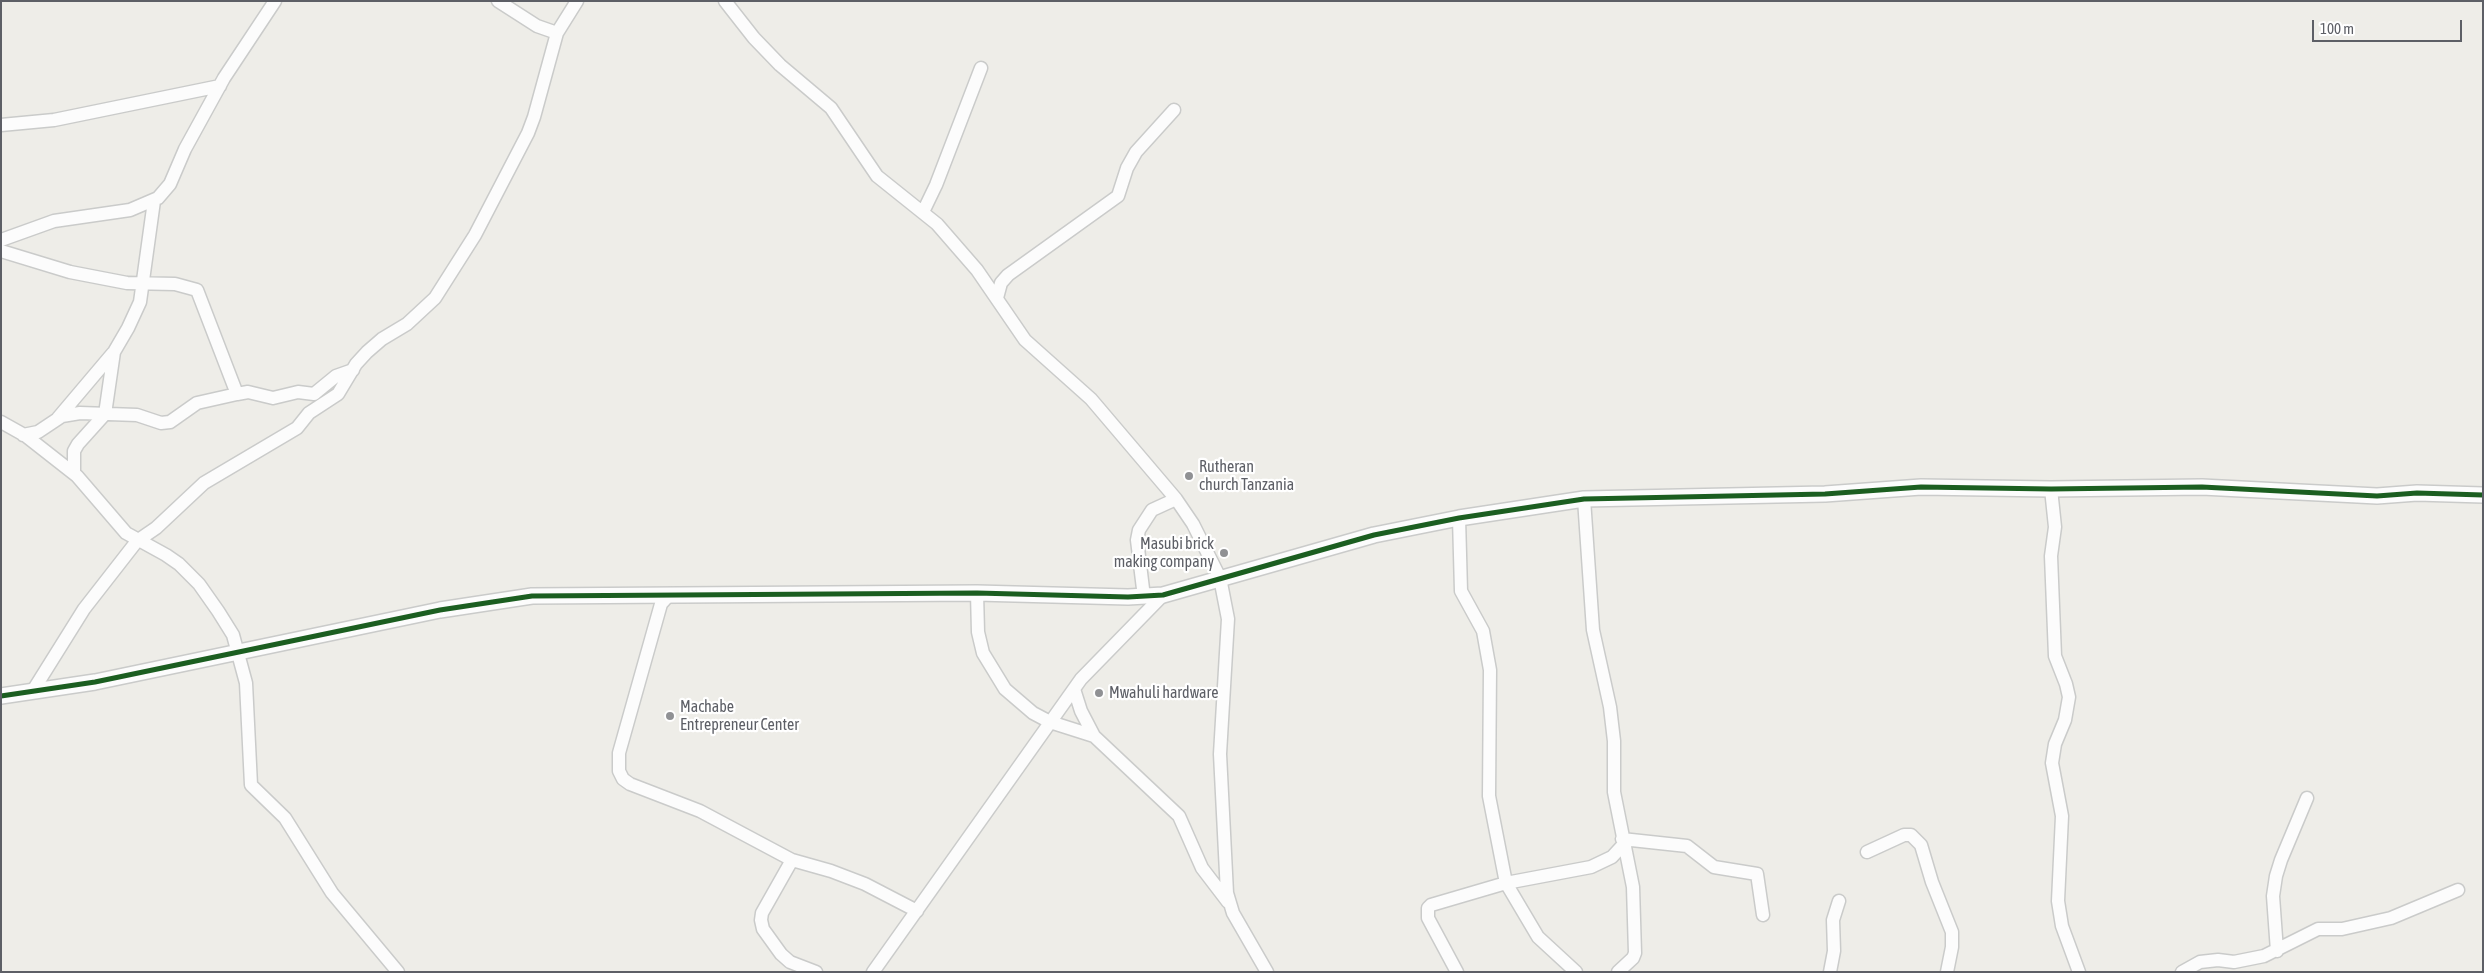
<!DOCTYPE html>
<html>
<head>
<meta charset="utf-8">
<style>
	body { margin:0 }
	#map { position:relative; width:2484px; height:973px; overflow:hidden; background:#eeede8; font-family:"Asap Condensed",sans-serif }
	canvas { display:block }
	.frame { position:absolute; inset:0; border:2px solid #5d5f66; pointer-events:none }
	.scale { position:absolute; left:2312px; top:20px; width:150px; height:22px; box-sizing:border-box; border:2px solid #5d5f66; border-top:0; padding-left:6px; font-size:15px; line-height:18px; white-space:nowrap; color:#5d5f66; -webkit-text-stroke:4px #fff; paint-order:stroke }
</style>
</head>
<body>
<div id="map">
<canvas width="2484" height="973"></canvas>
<div class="frame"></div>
<div class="scale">100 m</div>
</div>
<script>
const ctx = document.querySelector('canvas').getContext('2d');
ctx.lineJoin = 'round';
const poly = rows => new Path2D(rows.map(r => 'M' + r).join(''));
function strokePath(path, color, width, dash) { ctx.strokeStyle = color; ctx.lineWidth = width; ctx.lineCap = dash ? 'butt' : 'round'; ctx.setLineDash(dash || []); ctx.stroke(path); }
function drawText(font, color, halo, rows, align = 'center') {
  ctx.font = font + ' "Asap Condensed",sans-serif'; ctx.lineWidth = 4.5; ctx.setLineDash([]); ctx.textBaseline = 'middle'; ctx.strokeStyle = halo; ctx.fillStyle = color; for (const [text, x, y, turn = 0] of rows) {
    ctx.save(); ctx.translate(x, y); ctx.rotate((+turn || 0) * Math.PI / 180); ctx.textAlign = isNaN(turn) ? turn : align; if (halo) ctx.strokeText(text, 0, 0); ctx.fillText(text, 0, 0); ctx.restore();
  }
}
const minor = poly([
	[498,1,537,26,557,33],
	[725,1,754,38,780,65,831,108,877,176,937,224,977,270,1025,340,1091,399,1176,499,1193,524,1220,578,1228,619,1220,754,1227,893,1233,913,1267,972],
	[1,125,54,120,220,86],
	[923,212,936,185,981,68],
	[1,240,54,221,130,210,158,198,170,184,185,149,224,78,275,1],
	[1,251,70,272,127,283,175,284,197,290,237,394],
	[997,298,1001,283,1008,275,1118,196,1127,168,1136,152,1174,110],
	[58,418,113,353],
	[1,422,26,436,77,476,126,533,166,555,179,564,199,584,218,611,233,635,246,683,251,785,285,818,332,893,398,972],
	[23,435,38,432,62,416,80,413,137,415,161,423,170,422,197,403,237,394,248,392,273,398,298,392,314,394,336,376,353,370],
	[74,473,74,451,78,444,105,414,114,352,128,328,140,302,154,201],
	[2051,489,2055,527,2051,556,2055,656,2066,684,2069,697,2065,720,2055,744,2052,763,2062,816,2058,901,2062,926,2079,972],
	[1584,499,1593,630,1610,707,1614,741,1614,792,1633,887,1635,953,1633,958,1618,972],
	[1459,518,1461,591,1483,631,1490,670,1489,796,1506,883,1538,937,1576,972],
	[977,593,978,632,983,653,1005,689,1033,713,1050,722,1094,736],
	[670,594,661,604,619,753,619,771,623,779,630,784,700,811,792,860,831,871,865,884,917,911],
	[1144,597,1137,540,1139,530,1152,510,1176,499],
	[34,689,84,609,137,541,156,528,204,483,297,428,309,413,338,394,356,364,367,352,382,339,407,324,435,298,475,235,528,133,534,117,557,33,577,1],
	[1074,689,1081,711,1094,736,1179,816,1202,868,1228,902],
	[1622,839,1687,846,1714,867,1757,874,1763,915],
	[1867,852,1904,835,1911,835,1921,845,1932,882,1952,932,1952,947,1947,972],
	[792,860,762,913,761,920,763,929,781,954,790,962,816,972],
	[2277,951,2273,896,2276,876,2281,860,2307,798],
	[873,972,1081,679,1163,595],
	[1457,972,1428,918,1428,908,1431,905,1506,883,1591,867,1612,857,1623,845],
	[1830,972,1834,951,1833,920,1839,901],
	[2182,972,2200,962,2218,960,2234,962,2264,956,2318,929,2342,929,2391,918,2458,890]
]);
const tertiary = poly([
	[1,696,95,682,440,610,532,596,977,593,1128,597,1163,595,1374,535,1459,518,1584,499,1825,494,1921,487,2051,489,2202,487,2377,496,2417,493,2483,495]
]);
const cycleway = poly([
	[1,696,95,682,440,610,532,596,977,593,1128,597,1163,595,1374,535,1459,518,1584,499,1825,494,1921,487,2051,489,2202,487,2377,496,2417,493,2483,495]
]);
const markers = [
	[1189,476,5,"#909194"],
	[1224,553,5,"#909194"],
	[1099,693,5,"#909194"],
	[670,716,5,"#909194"]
];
const poiNames = [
	["Rutheran",1199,467],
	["church Tanzania",1199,485],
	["Masubi brick",1214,544,"right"],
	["making company",1214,562,"right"],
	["Mwahuli hardware",1109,693],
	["Machabe",680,707],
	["Entrepreneur Center",680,725]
];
strokePath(minor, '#cacbca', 15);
strokePath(tertiary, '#cacbca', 18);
strokePath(minor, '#fcfcfc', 12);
strokePath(tertiary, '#fcfcfc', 15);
strokePath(cycleway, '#1b5e20', 5);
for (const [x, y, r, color] of markers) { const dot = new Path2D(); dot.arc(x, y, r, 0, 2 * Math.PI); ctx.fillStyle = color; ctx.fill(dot); strokePath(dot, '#fff', 2); }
drawText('16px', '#5d5f66', '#fff', poiNames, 'left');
</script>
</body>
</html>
